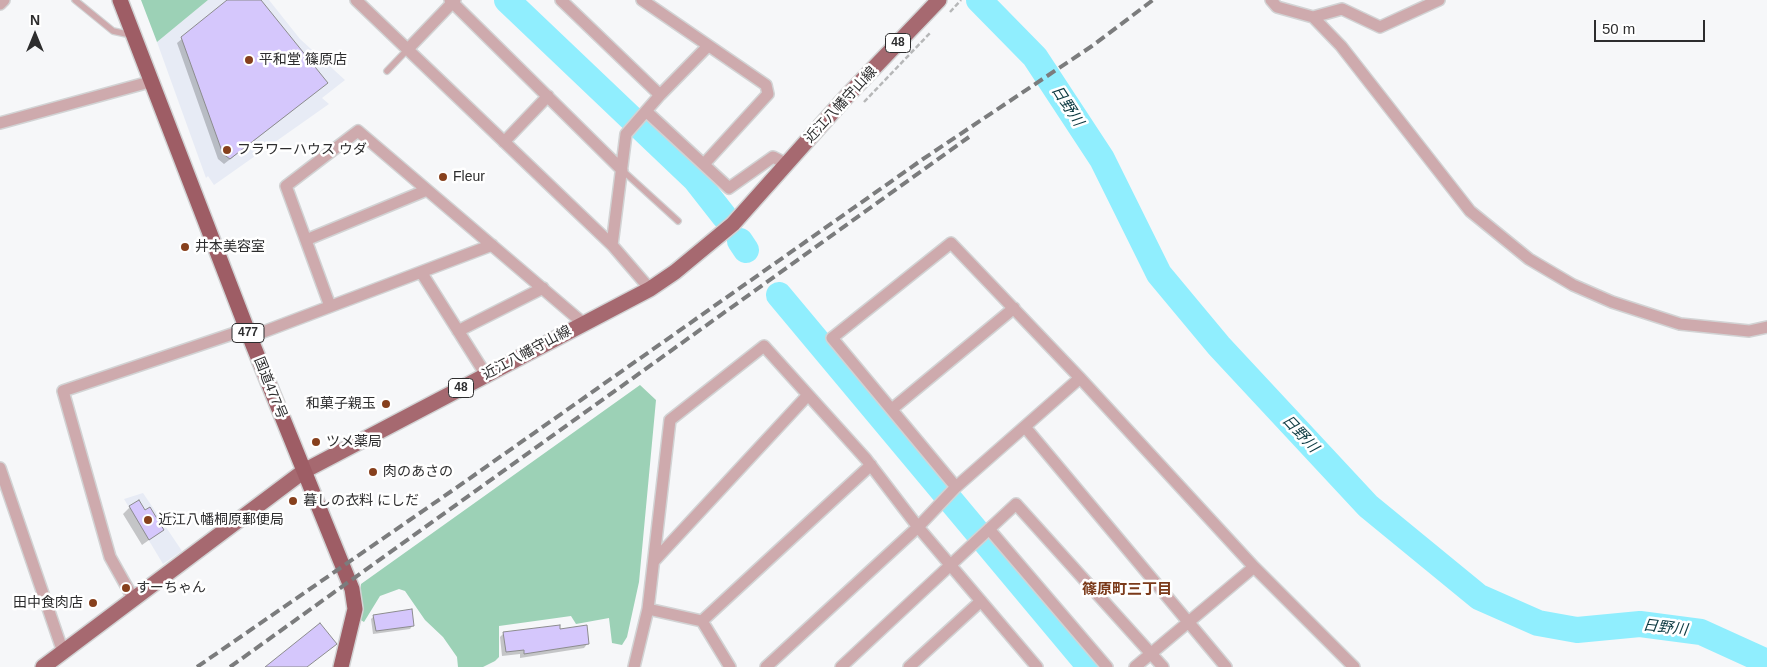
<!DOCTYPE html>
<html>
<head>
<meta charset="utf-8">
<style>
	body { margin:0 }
	#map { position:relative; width:1767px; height:667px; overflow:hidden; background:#f6f7f9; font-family:Arial,sans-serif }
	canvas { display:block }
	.north { position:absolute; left:10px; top:10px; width:50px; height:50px; -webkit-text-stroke:4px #fff; paint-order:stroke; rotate:0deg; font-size:14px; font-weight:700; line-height:20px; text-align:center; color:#2d2d2e }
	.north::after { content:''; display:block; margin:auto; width:18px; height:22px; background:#2d2d2e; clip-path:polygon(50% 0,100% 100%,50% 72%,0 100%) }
	.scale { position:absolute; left:1594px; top:20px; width:111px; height:22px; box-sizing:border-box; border:2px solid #2d2d2e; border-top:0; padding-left:6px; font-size:15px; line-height:18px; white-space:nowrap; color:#2d2d2e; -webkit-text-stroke:4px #fff; paint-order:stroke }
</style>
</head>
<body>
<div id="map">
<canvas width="1767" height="667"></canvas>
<div class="north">N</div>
<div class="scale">50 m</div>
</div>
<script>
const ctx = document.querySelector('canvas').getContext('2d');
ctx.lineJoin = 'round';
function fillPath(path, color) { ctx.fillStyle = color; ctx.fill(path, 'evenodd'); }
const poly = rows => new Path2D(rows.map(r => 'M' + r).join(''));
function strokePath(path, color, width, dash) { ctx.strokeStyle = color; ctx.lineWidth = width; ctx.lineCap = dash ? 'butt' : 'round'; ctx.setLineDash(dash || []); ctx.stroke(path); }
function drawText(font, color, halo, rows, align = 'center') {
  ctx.font = font + ' Arial,"Noto Sans JP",sans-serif'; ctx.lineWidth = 5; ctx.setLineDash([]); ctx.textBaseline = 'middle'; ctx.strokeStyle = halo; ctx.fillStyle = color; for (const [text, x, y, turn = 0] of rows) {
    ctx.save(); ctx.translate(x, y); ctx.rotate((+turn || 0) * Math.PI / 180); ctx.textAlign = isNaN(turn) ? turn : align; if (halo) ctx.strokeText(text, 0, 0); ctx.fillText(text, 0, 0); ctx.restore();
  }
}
const built = poly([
	[208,0,269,0,300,39,345,80,322,98,329,104,214,185,208,176,206,178,157,42],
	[143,493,182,551,163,564,124,499]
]);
const green = poly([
	[141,0,208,0,157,42],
	[640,385,656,400,639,582,627,637,622,645,612,643,609,618,576,624,571,616,499,626,499,657,495,661,483,667,458,667,457,657,443,637,425,620,405,591,399,589,380,596,364,622,359,619,361,584]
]);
const shadow = poly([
	[229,0,259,0,321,88,224,164,218,159,177,43],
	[130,507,144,512,163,530,142,545,123,514],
	[374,616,413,625,410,629,373,634,371,619],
	[559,630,588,643,584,648,520,658,520,654,502,656,500,637,504,633]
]);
const river = poly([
	[507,0,695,179,724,216],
	[979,0,1035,57,1102,159,1159,274,1219,346,1368,506,1479,597,1538,623,1577,630,1640,624,1701,632,1767,662],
	[740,241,746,250],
	[779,295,1090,667]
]);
const building = poly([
	[227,0,261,0,328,83,230,159,223,154,181,37,227,0],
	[139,500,145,510,150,507,164,530,149,540,129,506,139,500],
	[412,609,414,626,376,631,373,615,412,609],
	[320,623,337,644,307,667,265,667,320,623],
	[560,625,560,629,587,625,589,644,524,654,524,650,506,652,503,632,560,625]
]);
const path = poly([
	[950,12,961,0],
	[864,102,931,32]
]);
const service = poly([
	[75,0,113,31,131,35],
	[387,71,407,50],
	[622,170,678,221]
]);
const minor = poly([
	[356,0,612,245,650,289],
	[450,0,622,170],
	[561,0,660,95,626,134,612,245],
	[642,0,766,85,768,94,704,164],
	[1271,0,1277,7,1313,17,1342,9,1380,27,1439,0],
	[0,4,4,0],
	[1313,17,1341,46,1470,211,1529,259,1573,285,1612,302,1680,324,1749,331,1767,327],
	[407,50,455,0],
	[660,95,708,46],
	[647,112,729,188,773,157,787,164],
	[0,123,153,81],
	[504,142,548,96],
	[306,240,427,190],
	[421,272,486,375],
	[330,306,286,186,358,131,583,323],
	[458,331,543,288],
	[250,337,492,245],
	[892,409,1014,308],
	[1025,427,1226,667],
	[0,468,63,652],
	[956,487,832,338,951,243,1080,378,1254,567,1354,667],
	[989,529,1107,667],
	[655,560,808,395],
	[133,598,110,557,63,391,247,329],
	[648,609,702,621,730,667],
	[702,621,871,465],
	[634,667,648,609,670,420,764,346,866,459,918,527,1037,667],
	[766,667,918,527,956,487,1080,378],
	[841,667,1016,504,1163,667],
	[909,667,981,601],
	[1135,667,1254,567]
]);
const primary = poly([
	[43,667,304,471,650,289,675,272,733,224,847,96,939,0]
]);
const trunk = poly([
	[120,0,253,345,352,589,355,609,341,667]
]);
const rail = poly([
	[197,667,456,488,923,159,1092,46,1153,0],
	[230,667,969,137]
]);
const markers = [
	[249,60,5,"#87401d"],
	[227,150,5,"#87401d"],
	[443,177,5,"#87401d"],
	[185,247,5,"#87401d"],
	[386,404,5,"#87401d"],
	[316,442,5,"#87401d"],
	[373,472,5,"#87401d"],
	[293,501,5,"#87401d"],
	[148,520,5,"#87401d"],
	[126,588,5,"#87401d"],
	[93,603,5,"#87401d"]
];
const shields = [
	[898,43,25],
	[248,333,32],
	[461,388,25]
];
const shieldNames = [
	["48",898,43],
	["477",248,333],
	["48",461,388]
];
const poiNames = [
	["平和堂 篠原店",259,60],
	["フラワーハウス ウダ",237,150],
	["Fleur",453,177],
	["井本美容室",195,247],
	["和菓子親玉",376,404,"right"],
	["ツメ薬局",326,442],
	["肉のあさの",383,472],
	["暮しの衣料 にしだ",303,501],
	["近江八幡桐原郵便局",158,520],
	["すーちゃん",136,588],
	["田中食肉店",83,603,"right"]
];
const streetNames = [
	["近江八幡守山線",841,105,-47],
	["近江八幡守山線",527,353,-28],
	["国道477号",270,388,68]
];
const waterNames = [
	["日野川",1067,106,57],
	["日野川",1300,434,47],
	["日野川",1665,628,7]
];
const neighbourhoodNames = [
	["篠原町三丁目",1127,590]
];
fillPath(built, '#e7ebf5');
fillPath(green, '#9cd1b6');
fillPath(shadow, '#0003');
strokePath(river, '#90eefe', 26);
fillPath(building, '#d5c7fc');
strokePath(building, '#8c8c8e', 1);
strokePath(service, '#d2d3d4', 8);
strokePath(minor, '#d2d3d4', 14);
strokePath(primary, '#d2d3d4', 18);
strokePath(trunk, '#d2d3d4', 18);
strokePath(path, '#b6b7b8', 2.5, [5, 2.5]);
strokePath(service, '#ceaaad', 5.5);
strokePath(minor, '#ceaaad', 11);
strokePath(primary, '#a66970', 15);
strokePath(trunk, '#9e5d65', 15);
strokePath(rail, '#7b7c7d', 4, [10, 5]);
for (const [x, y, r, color] of markers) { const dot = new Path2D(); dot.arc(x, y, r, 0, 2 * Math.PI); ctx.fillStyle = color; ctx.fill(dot); strokePath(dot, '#fff', 2); }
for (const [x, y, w] of shields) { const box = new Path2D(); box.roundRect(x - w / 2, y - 9.5, w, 19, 4); ctx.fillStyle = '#fff'; ctx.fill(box); strokePath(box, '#2d2d2e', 1); }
drawText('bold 12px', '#2d2d2e', null, shieldNames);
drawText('14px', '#2d2d2e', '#fff', poiNames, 'left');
drawText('14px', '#2d2d2e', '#fff', streetNames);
drawText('italic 15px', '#0b3940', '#fff', waterNames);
drawText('bold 15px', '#7b3a1a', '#fff', neighbourhoodNames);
</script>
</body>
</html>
